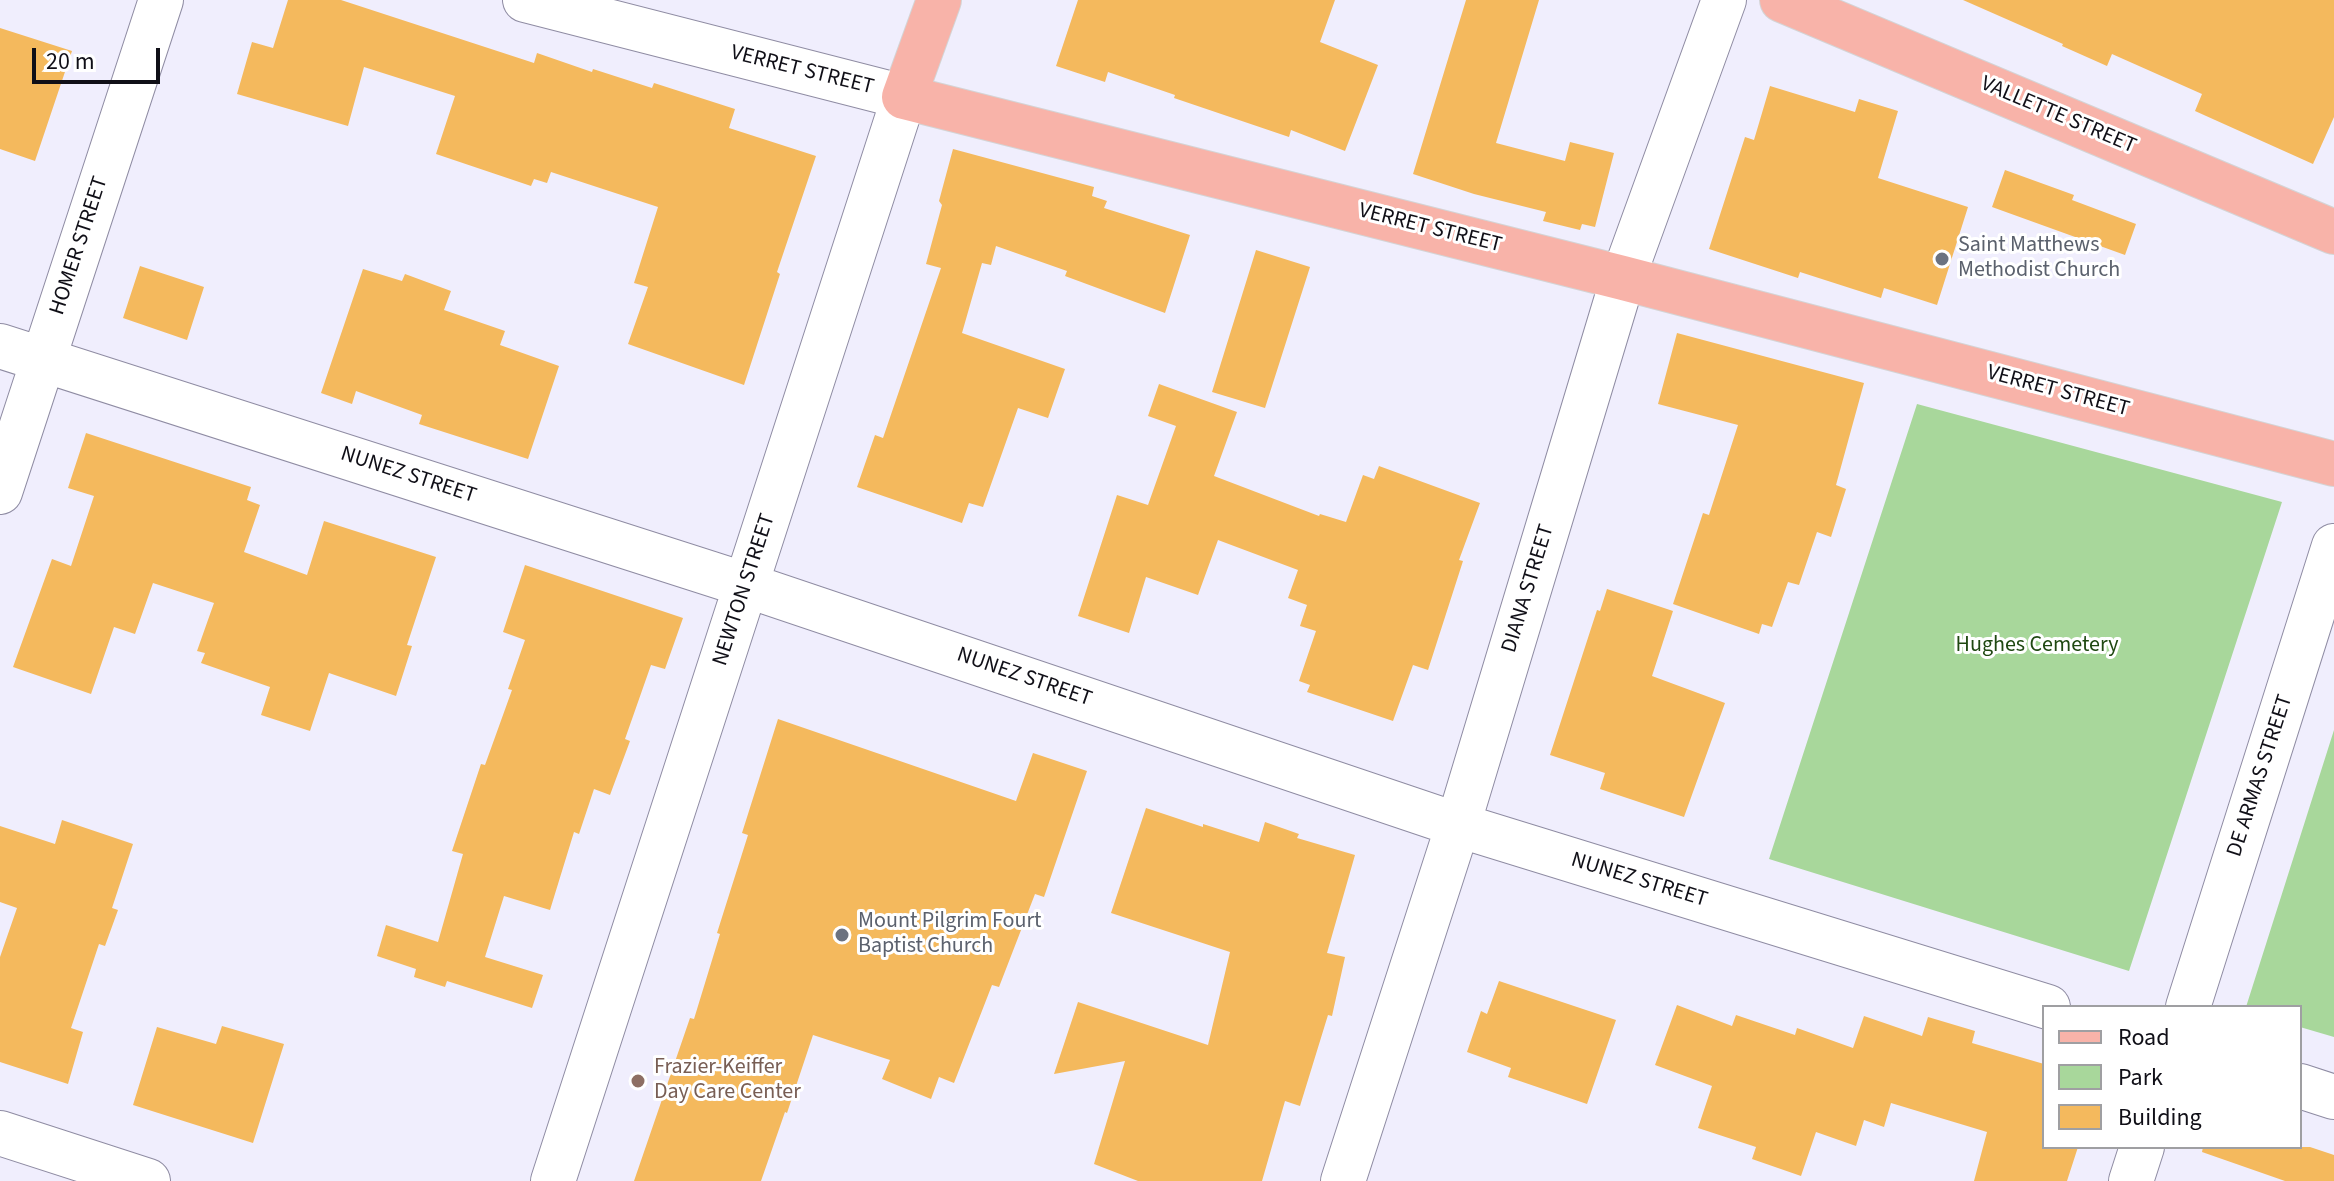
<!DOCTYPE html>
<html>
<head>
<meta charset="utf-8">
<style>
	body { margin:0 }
	#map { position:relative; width:2334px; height:1181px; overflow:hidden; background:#f0eefd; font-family:"Source Sans 3",sans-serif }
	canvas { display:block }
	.legend { position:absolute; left:2042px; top:1005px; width:260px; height:144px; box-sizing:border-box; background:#fff; border:2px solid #9f9fa2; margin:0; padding:10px 14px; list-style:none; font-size:24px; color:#100f17 }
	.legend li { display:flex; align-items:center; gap:16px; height:40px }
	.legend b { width:40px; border:2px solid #9f9fa2 }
	.scale { position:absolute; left:32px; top:48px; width:128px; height:36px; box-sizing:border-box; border:4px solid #100f17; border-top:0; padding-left:10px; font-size:24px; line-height:28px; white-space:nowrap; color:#100f17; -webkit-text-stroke:6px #fff; paint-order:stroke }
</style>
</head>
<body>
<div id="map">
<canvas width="2334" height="1181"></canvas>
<ul class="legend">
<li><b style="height:10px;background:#f8b3a9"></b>Road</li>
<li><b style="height:22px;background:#a8d79b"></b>Park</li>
<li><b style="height:22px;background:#f4b95d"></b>Building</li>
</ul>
<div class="scale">20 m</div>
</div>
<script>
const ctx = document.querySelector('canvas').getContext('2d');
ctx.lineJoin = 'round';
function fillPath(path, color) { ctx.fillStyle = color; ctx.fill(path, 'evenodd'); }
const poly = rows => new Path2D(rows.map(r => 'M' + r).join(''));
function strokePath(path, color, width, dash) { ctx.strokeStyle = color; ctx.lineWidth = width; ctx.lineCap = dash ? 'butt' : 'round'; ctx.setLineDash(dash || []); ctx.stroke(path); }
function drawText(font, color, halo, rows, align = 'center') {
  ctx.font = font + ' "Source Sans 3",sans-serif'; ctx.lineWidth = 6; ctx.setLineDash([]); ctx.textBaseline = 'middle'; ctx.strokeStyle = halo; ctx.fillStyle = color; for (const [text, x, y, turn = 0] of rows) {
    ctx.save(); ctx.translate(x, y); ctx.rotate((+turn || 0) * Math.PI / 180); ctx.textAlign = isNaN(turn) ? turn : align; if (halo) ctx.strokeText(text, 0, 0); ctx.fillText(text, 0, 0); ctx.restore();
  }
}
const green = poly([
	[1917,404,2282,502,2129,971,1769,859],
	[2334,730,2334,1037,2300,1027,2300,1007,2246,1007]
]);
const building = poly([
	[288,0,341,0,534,63,537,53,592,72,593,69,652,88,654,83,735,109,729,128,816,156,777,272,780,274,744,385,628,344,648,287,634,283,658,207,551,172,547,183,534,179,531,186,436,154,455,96,364,67,348,126,237,94,252,42,273,48],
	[1078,0,1335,0,1320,42,1378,65,1345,151,1291,130,1289,137,1174,98,1175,95,1108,72,1105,82,1056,66],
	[1466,0,1539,0,1496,143,1565,161,1570,142,1614,153,1595,227,1582,224,1580,230,1543,221,1546,212,1474,194,1413,174],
	[1963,0,2334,0,2334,117,2313,164,2195,111,2202,94,2112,54,2107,66,2062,46,2063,44],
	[0,28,72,51,35,161,0,149],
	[1770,86,1855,112,1859,99,1898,111,1878,178,1968,207,1937,305,1884,288,1881,298,1800,272,1798,278,1709,249,1745,137,1754,140],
	[953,149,1094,187,1092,196,1107,201,1104,208,1190,235,1165,313,1065,276,1067,271,996,246,991,265,982,263,962,333,1065,369,1048,418,1018,408,983,507,969,503,962,523,857,487,875,435,883,438,941,268,926,264,942,205,939,201],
	[2005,170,2074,195,2072,200,2136,224,2125,255,1992,207],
	[1256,250,1310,267,1265,408,1212,392],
	[140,266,204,287,187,340,123,318],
	[363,269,402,281,405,274,451,291,444,310,505,331,500,345,559,366,528,459,419,424,422,415,356,391,352,404,321,393],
	[1677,333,1864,383,1836,485,1846,489,1831,537,1817,532,1799,585,1788,582,1772,627,1762,624,1759,634,1673,604,1703,513,1709,515,1738,425,1658,404],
	[1159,384,1237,412,1214,476,1319,516,1320,514,1346,522,1363,475,1374,479,1379,466,1480,503,1459,560,1463,561,1428,670,1413,665,1393,721,1307,692,1310,685,1299,681,1316,631,1300,626,1307,605,1288,598,1298,570,1218,540,1198,595,1146,577,1129,633,1078,616,1117,495,1148,505,1176,426,1148,416],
	[86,433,251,487,247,500,260,505,244,552,307,575,324,521,436,557,407,645,412,646,396,696,329,673,310,731,261,715,270,687,201,663,205,653,197,651,214,603,153,583,135,634,114,627,91,694,13,667,52,559,71,566,94,496,68,488],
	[525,565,683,618,665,669,651,665,625,739,630,741,610,795,594,789,579,834,574,832,550,910,504,896,485,957,543,975,532,1008,447,981,445,987,414,977,416,969,377,956,386,925,438,942,463,854,452,851,481,764,485,765,512,690,508,689,525,640,503,632],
	[1607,589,1673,611,1652,676,1725,703,1684,817,1600,789,1605,773,1550,755,1597,610,1600,611],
	[778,719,1016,801,1033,753,1087,771,1044,897,1035,894,999,987,992,985,954,1083,939,1077,931,1099,882,1079,890,1060,813,1035,787,1113,785,1112,761,1181,634,1181,690,1018,694,1019,720,934,717,933,748,835,742,833],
	[1146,808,1203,827,1203,824,1259,842,1265,822,1299,834,1297,838,1355,855,1327,953,1345,957,1332,1016,1328,1015,1300,1106,1285,1101,1262,1181,1138,1181,1094,1164,1125,1061,1054,1074,1078,1002,1208,1045,1230,952,1111,913],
	[62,820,133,844,112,908,118,910,105,946,99,944,71,1028,83,1032,68,1084,0,1062,0,957,17,908,0,902,0,826,55,844],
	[1499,981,1616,1020,1587,1104,1508,1077,1511,1068,1467,1052,1481,1011,1487,1014],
	[1677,1005,1732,1026,1736,1015,1795,1035,1797,1028,1853,1048,1864,1016,1922,1036,1928,1017,1975,1031,1972,1043,2044,1064,2044,1147,2078,1147,2067,1181,1974,1181,1987,1132,1891,1103,1884,1127,1864,1120,1856,1146,1816,1132,1801,1176,1752,1159,1756,1147,1698,1128,1712,1086,1655,1065],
	[222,1026,284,1044,253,1143,133,1105,157,1027,216,1044],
	[2203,1147,2310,1147,2334,1155,2334,1181,2285,1181,2202,1152]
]);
const minor = poly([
	[525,0,904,97,553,1181],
	[0,346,746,585,1458,825,2048,1007],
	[0,492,161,0],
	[2188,1007,2334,546],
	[2300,1086,2334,1097],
	[0,1133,148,1181],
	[1343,1181,1458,825,1623,278,1724,0],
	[2131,1181,2142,1147]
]);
const major = poly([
	[939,0,904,97,1623,278,2334,464],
	[1782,0,2334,232]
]);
const markers = [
	[1942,259,8,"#6b7280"],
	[842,935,8,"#6b7280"],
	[638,1081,8,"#8d6e63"]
];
const streetNames = [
	["VERRET STREET",802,71,14],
	["VALLETTE STREET",2058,116,23],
	["VERRET STREET",1430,229,14],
	["HOMER STREET",80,246,-72],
	["VERRET STREET",2058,392,15],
	["NUNEZ STREET",408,476,18],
	["DIANA STREET",1529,589,-73],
	["NEWTON STREET",745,590,-72],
	["NUNEZ STREET",1024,678,19],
	["DE ARMAS STREET",2261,776,-72],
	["NUNEZ STREET",1639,881,17]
];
const worshipNames = [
	["Saint Matthews",1958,246],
	["Methodist Church",1958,271],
	["Mount Pilgrim Fourt",858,922],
	["Baptist Church",858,947]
];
const parkNames = [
	["Hughes Cemetery",2037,646]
];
const educationNames = [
	["Frazier-Keiffer",654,1068],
	["Day Care Center",654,1093]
];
fillPath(green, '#a8d79b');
fillPath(building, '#f4b95d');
strokePath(minor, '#8f8ca3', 46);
strokePath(major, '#d4d4d5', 46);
strokePath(minor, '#fff', 44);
strokePath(major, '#f8b3a9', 44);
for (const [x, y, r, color] of markers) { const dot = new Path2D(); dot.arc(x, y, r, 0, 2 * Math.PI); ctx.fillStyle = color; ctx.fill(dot); strokePath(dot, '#fff', 3); }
drawText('22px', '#100f17', '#fff', streetNames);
drawText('22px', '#5b616d', '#fff', worshipNames, 'left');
drawText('22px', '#1f4811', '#fff', parkNames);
drawText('22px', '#785e54', '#fff', educationNames, 'left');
</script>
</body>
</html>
